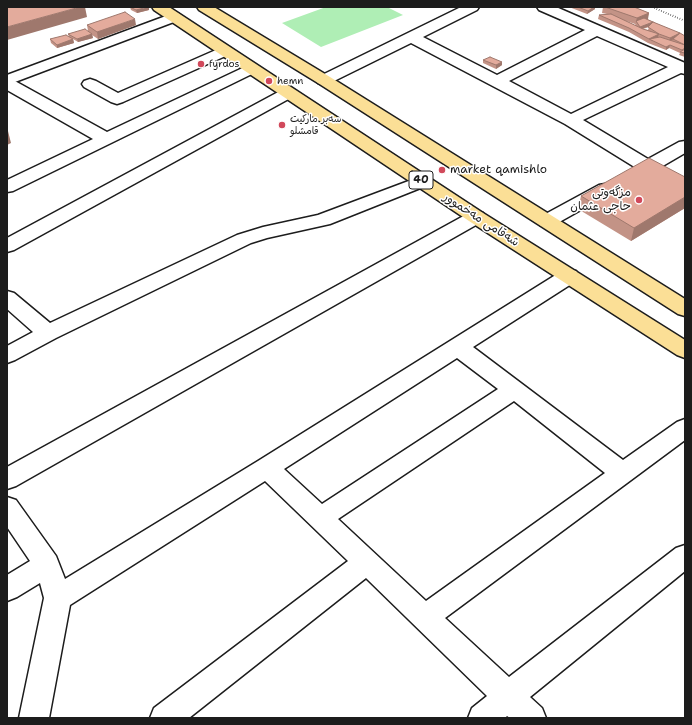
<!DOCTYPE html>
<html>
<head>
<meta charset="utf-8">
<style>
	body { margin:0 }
	#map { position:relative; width:692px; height:725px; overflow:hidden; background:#fff; font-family:"Shantell Sans",sans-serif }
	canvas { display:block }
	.frame { position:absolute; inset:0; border:8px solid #1c1c1c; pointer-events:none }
</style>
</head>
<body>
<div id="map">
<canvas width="692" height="725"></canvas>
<div class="frame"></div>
</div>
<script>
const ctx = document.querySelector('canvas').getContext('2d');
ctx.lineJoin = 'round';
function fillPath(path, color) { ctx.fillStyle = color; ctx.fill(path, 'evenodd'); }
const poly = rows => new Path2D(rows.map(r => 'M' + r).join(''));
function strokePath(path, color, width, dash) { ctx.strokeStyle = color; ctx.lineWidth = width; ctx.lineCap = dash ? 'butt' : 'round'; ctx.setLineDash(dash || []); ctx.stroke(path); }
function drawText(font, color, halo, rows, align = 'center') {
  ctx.font = font + ' "Shantell Sans","Playpen Sans Arabic",sans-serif'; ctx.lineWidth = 3; ctx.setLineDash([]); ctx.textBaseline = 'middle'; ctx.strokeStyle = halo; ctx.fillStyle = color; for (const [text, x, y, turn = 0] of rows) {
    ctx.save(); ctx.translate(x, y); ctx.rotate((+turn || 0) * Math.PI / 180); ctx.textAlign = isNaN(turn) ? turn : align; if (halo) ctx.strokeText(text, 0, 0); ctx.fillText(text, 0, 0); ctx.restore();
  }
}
const green = poly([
	[326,7,387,7,403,15,321,47,282,23]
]);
const path = poly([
	[652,7,685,21]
]);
const street = poly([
	[461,7,479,7,477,10,423,37,497,75,585,30,539,10,537,7,556,7,685,63,685,74,681,73,583,120,648,159,679,142,685,141,685,153,661,167,685,180,685,192,679,191,641,171,565,124,411,43,330,83,324,85,318,83,316,80,318,77,461,7],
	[597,36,668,67,571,114,509,81,597,36],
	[225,46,230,48,233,51,230,54,123,102,117,104,111,102,84,87,82,84,84,81,90,79,96,81,118,93,225,46],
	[251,64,256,66,259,69,256,72,13,191,7,192,7,180,93,139,7,90,7,78,13,80,107,132,251,64],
	[288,88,294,90,296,93,294,96,14,250,7,252,7,238,282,90,288,88],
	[422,176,428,177,431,181,428,185,330,224,267,238,251,243,56,338,15,360,7,363,7,346,33,332,7,309,7,291,14,293,50,323,237,235,263,227,318,215,422,176],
	[605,184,611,185,614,189,611,193,554,225,547,227,540,225,538,221,540,217,599,185,605,184],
	[476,211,483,213,485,217,483,221,16,486,7,489,7,467,469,213,476,211],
	[569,270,576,271,579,276,576,281,473,347,623,460,677,422,685,419,685,440,445,618,509,677,676,548,685,545,685,571,530,697,542,708,546,718,510,718,507,716,505,718,468,718,472,708,487,696,366,578,189,718,150,718,154,708,348,561,265,481,70,605,49,718,19,718,44,598,40,583,17,597,7,601,7,575,30,561,7,527,7,497,16,500,56,556,65,579,258,461,562,271,569,270],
	[457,358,498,389,322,504,284,469,457,358],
	[514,401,605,473,426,601,338,519,514,401]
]);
const secondary = poly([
	[174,13,179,14,181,17,179,20,7,85,7,75,174,13]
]);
const highway = poly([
	[152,7,169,7,483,213,685,340,685,358,677,355,469,221,154,10,152,7],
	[197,7,214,7,330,77,685,299,685,316,678,314,318,83,199,10,197,7]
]);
const wall = poly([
	[130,7,149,10,137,13,131,10],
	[569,7,595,7,595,9,587,14],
	[603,7,634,7,649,13,647,19,653,22,685,36,685,57,679,55,680,53,669,48,666,50,648,43,629,32,598,19,599,15,607,14,602,13],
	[626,21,635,24,636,26],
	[649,27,648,30,643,29],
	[87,25,136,25,98,39,92,35,93,38,78,42,73,39,74,43,57,48,51,43,50,39,69,37,68,34,88,31],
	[483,60,502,62,502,65,496,69,483,63],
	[685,177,685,208,631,241,578,209,581,196]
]);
const shadedWall = poly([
	[80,7,85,7,87,17,7,40,7,27],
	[149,7,149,10,137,13,136,10],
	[594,7,595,7,595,9,587,14,588,11],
	[649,13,648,19,637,23,636,21,637,18],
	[135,19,136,25,98,39,97,32],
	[653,22,652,25,639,30,640,27],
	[680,33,680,37,669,41,670,38],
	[92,34,93,38,78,42,77,39],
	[659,34,658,37,652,41,649,39],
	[73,39,74,43,57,48,57,45],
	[670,45,669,48,666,50,666,47],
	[502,62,502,65,496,69,496,65],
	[7,131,8,131,11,143,7,145],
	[685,197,685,208,631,241,634,228]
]);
const building = poly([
	[7,7,80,7,7,27,7,7],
	[130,7,148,7,136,10,130,7],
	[578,7,594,7,588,11,578,7],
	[605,7,634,7,649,13,637,18,605,7],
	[125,12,135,19,97,32,87,25,125,12],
	[611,14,643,29,659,34,649,39,660,37,685,45,685,48,682,50,670,45,666,47,649,39,629,28,599,15,611,14],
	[644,18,653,22,640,27,636,21,644,18],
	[653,22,680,33,685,36,685,45,673,39,680,33,670,38,659,34,648,27,653,22],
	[85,29,92,34,77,39,68,34,85,29],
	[66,35,73,39,57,45,50,39,66,35],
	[685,49,685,53,680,52,685,49],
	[490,57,502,62,496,65,483,60,490,57],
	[649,158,685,177,685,197,634,228,581,196,649,158]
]);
const markers = [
	[201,64,4,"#d1495b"],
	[269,81,4,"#d1495b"],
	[282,125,4,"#d1495b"],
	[442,170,4,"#d1495b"],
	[639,200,4,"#d1495b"]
];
const farPoinames = [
	["fyrdos",209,64],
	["hemn",277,81],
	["سەبر مارکیت",290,119],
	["قامشلو",290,131]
];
const shields = [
	[421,180,24]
];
const shieldNames = [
	["40",421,180]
];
const poiNames = [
	["market qamishlo",450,170],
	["مزگەوتی",631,193,"right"],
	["حاجی عثمان",631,207,"right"]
];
const streetNames = [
	["شەقامی مەخموور",481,220,33]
];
fillPath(green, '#afeeb5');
strokePath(street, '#1c1c1c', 3);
strokePath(secondary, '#1c1c1c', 3);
strokePath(highway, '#1c1c1c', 3);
strokePath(path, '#1c1c1c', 2, [0.5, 2]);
fillPath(street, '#fff');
fillPath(secondary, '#fff');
fillPath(highway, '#fbdf96');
fillPath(wall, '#c39386');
fillPath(shadedWall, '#9f786d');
fillPath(building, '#e3ab9c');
strokePath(building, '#9f786d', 1);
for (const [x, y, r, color] of markers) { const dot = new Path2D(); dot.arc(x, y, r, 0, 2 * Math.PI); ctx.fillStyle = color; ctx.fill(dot); strokePath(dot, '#fff', 1.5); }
drawText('10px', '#1c1c1c', '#fff', farPoinames, 'left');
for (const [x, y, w] of shields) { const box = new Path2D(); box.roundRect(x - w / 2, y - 9, w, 18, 3); ctx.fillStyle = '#fff'; ctx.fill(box); strokePath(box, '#1c1c1c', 1); }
drawText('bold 11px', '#1c1c1c', null, shieldNames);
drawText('12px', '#1c1c1c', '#fff', poiNames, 'left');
drawText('12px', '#1c1c1c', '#fff', streetNames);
</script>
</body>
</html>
